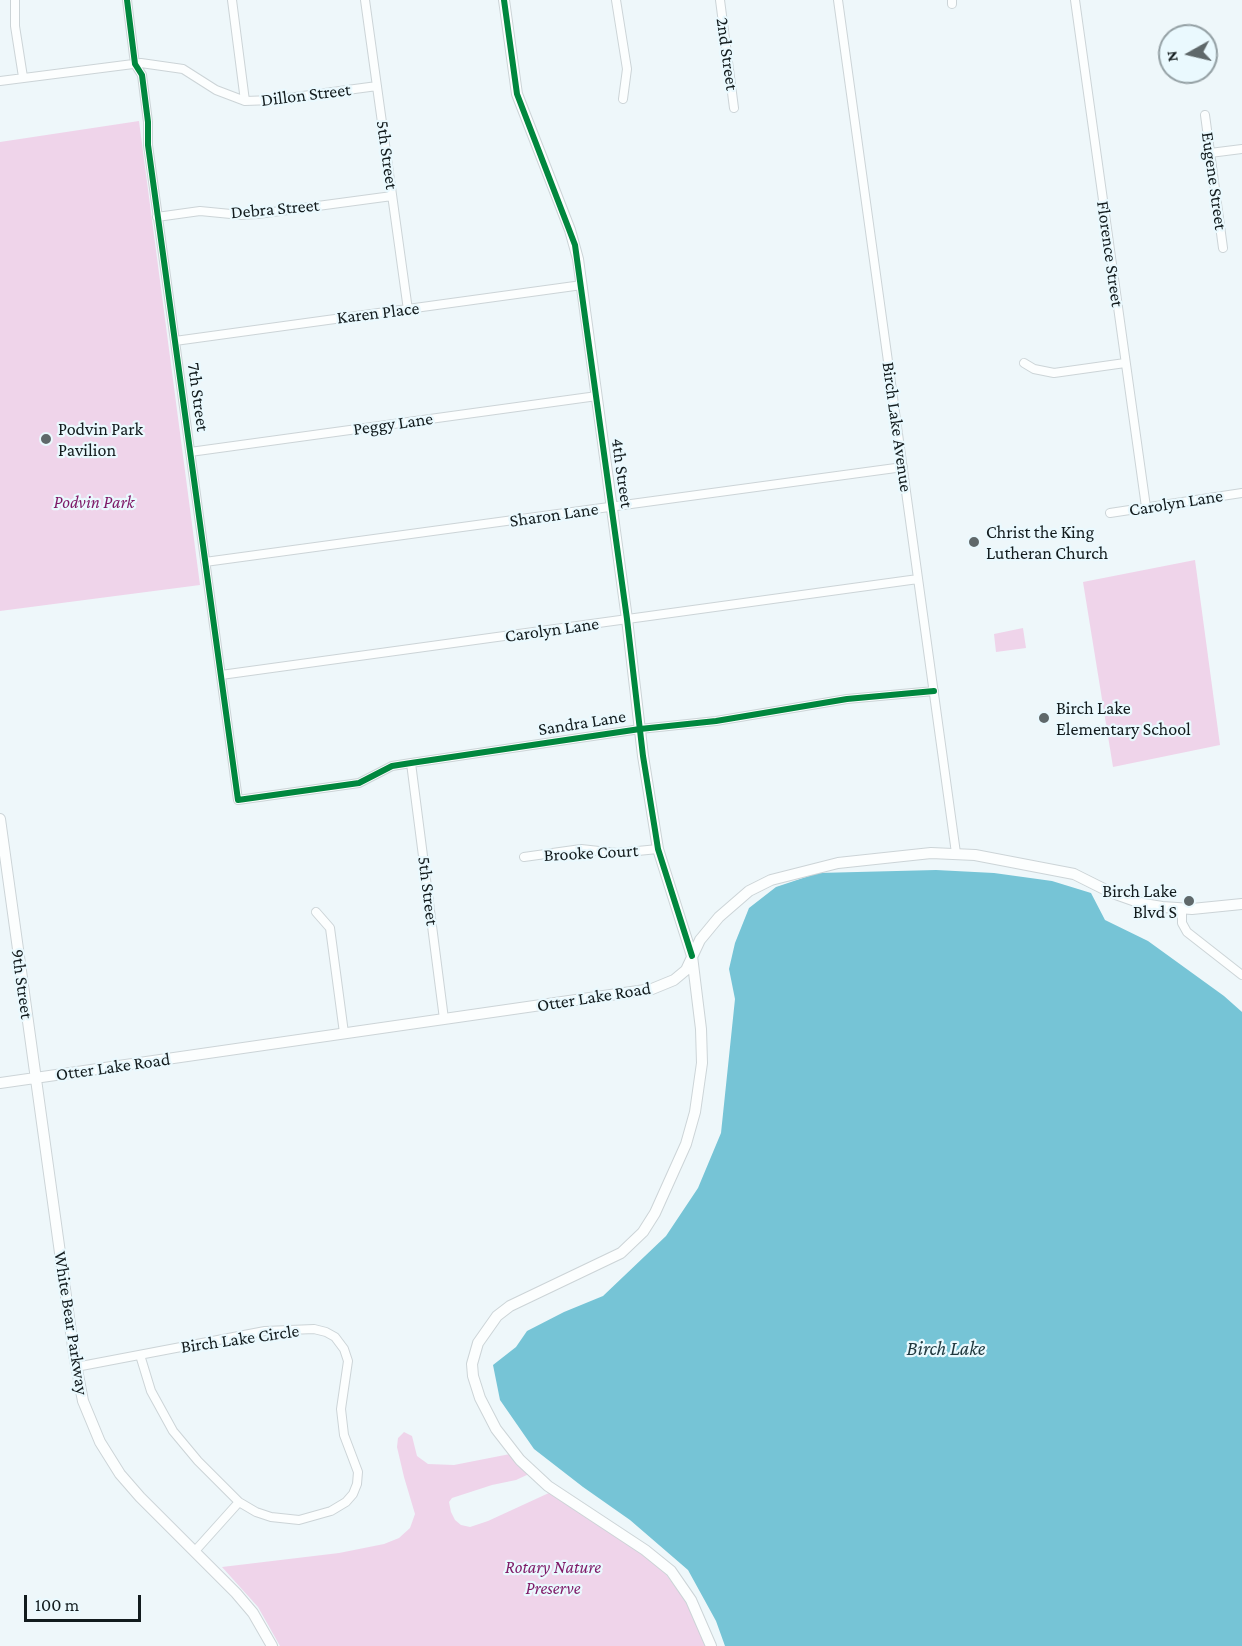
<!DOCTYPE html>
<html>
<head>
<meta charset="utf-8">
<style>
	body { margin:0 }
	#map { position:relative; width:1242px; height:1646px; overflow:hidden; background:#eef7fa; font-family:"Crimson Pro",serif }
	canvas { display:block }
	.north { position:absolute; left:1158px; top:24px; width:60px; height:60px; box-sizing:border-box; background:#eaf9fe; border:2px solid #94a0a4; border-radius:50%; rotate:262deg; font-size:16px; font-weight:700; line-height:24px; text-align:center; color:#121b1d }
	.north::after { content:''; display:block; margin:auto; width:21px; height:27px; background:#5f686a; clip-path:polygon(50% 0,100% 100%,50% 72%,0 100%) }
	.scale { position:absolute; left:24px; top:1595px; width:117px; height:27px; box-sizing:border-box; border:3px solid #121b1d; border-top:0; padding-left:8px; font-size:18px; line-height:21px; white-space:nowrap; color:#121b1d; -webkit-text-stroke:4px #eaf9fe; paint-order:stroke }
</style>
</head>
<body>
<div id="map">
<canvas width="1242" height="1646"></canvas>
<div class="north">N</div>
<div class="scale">100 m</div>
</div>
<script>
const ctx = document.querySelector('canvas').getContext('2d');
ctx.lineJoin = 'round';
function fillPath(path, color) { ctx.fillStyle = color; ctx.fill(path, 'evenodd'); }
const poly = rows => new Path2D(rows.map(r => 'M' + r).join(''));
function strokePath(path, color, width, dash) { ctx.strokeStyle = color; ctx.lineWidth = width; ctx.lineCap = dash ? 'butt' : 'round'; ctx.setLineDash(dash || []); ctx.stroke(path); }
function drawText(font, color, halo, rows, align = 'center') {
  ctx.font = font + ' "Crimson Pro",serif'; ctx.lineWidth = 4.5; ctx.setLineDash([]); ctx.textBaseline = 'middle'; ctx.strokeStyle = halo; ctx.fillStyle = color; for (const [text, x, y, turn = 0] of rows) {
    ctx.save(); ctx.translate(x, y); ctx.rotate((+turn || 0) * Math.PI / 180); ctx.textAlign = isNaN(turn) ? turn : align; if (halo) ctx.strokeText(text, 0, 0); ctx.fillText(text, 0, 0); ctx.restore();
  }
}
const green = poly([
	[139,121,200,585,0,611,0,142],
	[1195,560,1220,745,1113,767,1083,582],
	[1023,628,1026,648,996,652,994,634],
	[404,1432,412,1436,417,1456,428,1464,454,1465,510,1454,529,1474,516,1480,492,1485,452,1498,449,1502,451,1512,455,1520,461,1525,470,1527,488,1521,551,1492,643,1555,665,1573,690,1607,707,1646,280,1646,258,1607,222,1567,339,1553,384,1544,399,1538,410,1528,415,1514,404,1477,397,1447,398,1438]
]);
const water = poly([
	[936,870,994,873,1052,881,1091,893,1105,920,1148,941,1224,996,1242,1012,1242,1646,725,1646,716,1621,688,1570,630,1520,583,1487,534,1449,500,1400,493,1365,516,1347,527,1331,564,1312,603,1296,666,1236,698,1188,721,1133,735,999,729,969,735,943,749,908,776,887,818,873]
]);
const minor = poly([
	[15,0,15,26,23,77],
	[127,0,135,64,142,75,148,122,148,145,238,800,359,783,392,766,411,763,640,729,716,721,847,699,934,691],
	[232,0,245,101],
	[365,0,408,310],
	[616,0,627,69,623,99],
	[720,0,734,108],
	[838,0,956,853],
	[952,0,952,4],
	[1075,0,1146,507],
	[0,81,141,63,183,69,216,90,245,101,273,100,377,86],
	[1205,115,1223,248],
	[1210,153,1242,149],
	[157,217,200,211,241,215,258,214,392,196],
	[175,341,582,285],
	[1024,363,1034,369,1054,373,1125,363],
	[190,452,597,396],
	[1110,513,1242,493],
	[205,562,903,467],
	[221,675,918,579],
	[411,763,444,1019],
	[524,857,581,849,617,853,658,849],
	[1182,909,1182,923,1187,932,1242,975],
	[316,912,330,928,344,1033],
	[140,1355,151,1391,173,1431,198,1461,239,1502,195,1551],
	[76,1367,265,1331,314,1329,326,1332,335,1337,344,1349,348,1361,341,1409,344,1435,358,1472,357,1484,353,1494,346,1502,331,1511,299,1520,271,1517,256,1512,239,1502]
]);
const tertiary = poly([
	[504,0,517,94,570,230,578,259,627,619,643,756,658,849,692,956,701,1029,702,1063,695,1112,686,1144,655,1213,643,1232,621,1253,510,1306,497,1316,478,1343,472,1364,473,1376,480,1398,496,1429,520,1460,548,1486,645,1550,671,1571,691,1600,711,1646],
	[0,819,74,1354,83,1401,100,1442,120,1474,140,1497,236,1593,253,1613,272,1646],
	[0,1083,652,989,674,980,686,970,700,940,719,917,749,891,771,880,838,863,931,853,975,855,1074,874,1110,892,1144,904,1162,907,1192,909,1242,904]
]);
const cycleway = poly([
	[127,0,135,64,142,75,148,122,148,145,238,800,359,783,392,766,411,763,640,729,716,721,847,699,934,691],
	[504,0,517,94,575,245,627,619,643,756,655,830,658,849,692,956]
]);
const markers = [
	[46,439,6,"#5f686a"],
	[974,542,6,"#5f686a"],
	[1044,718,6,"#5f686a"],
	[1189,901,6,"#5f686a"]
];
const streetNames = [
	["2nd Street",727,54,82],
	["Dillon Street",306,95,-7],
	["5th Street",387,155,82],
	["Eugene Street",1214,181,82],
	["Debra Street",275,209,-5],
	["Florence Street",1110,254,82],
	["Karen Place",378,313,-7],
	["7th Street",198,397,82],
	["Peggy Lane",393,424,-8],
	["Birch Lake Avenue",897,427,82],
	["4th Street",622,473,82],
	["Carolyn Lane",1176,503,-9],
	["Sharon Lane",554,515,-8],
	["Carolyn Lane",552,630,-8],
	["Sandra Lane",582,723,-9],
	["Brooke Court",591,853,-3],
	["5th Street",428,891,83],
	["9th Street",22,984,82],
	["Otter Lake Road",594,997,-9],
	["Otter Lake Road",113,1067,-8],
	["White Bear Parkway",71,1323,81],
	["Birch Lake Circle",240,1339,-8]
];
const poiNames = [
	["Podvin Park",58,429],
	["Pavilion",58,450],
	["Christ the King",986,532],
	["Lutheran Church",986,553],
	["Birch Lake",1056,708],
	["Elementary School",1056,729],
	["Birch Lake",1177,891,"right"],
	["Blvd S",1177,912,"right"]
];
const parkNames = [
	["Podvin Park",94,502],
	["Rotary Nature",553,1567],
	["Preserve",553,1588]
];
const waterNames = [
	["Birch Lake",946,1349]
];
fillPath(green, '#efd4ea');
fillPath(water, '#76c4d6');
strokePath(minor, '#ccd4d7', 10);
strokePath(tertiary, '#ccd4d7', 12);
strokePath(minor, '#fcfefe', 8);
strokePath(tertiary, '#fcfefe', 10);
strokePath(cycleway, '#00873e', 6);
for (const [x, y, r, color] of markers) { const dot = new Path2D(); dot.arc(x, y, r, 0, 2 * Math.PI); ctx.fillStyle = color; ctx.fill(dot); strokePath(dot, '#eaf9fe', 2); }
drawText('18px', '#121b1d', '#eaf9fe', streetNames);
drawText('18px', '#121b1d', '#eaf9fe', poiNames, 'left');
drawText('italic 18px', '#7e1967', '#eaf9fe', parkNames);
drawText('italic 20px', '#1f373d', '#eaf9fe', waterNames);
</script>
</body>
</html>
